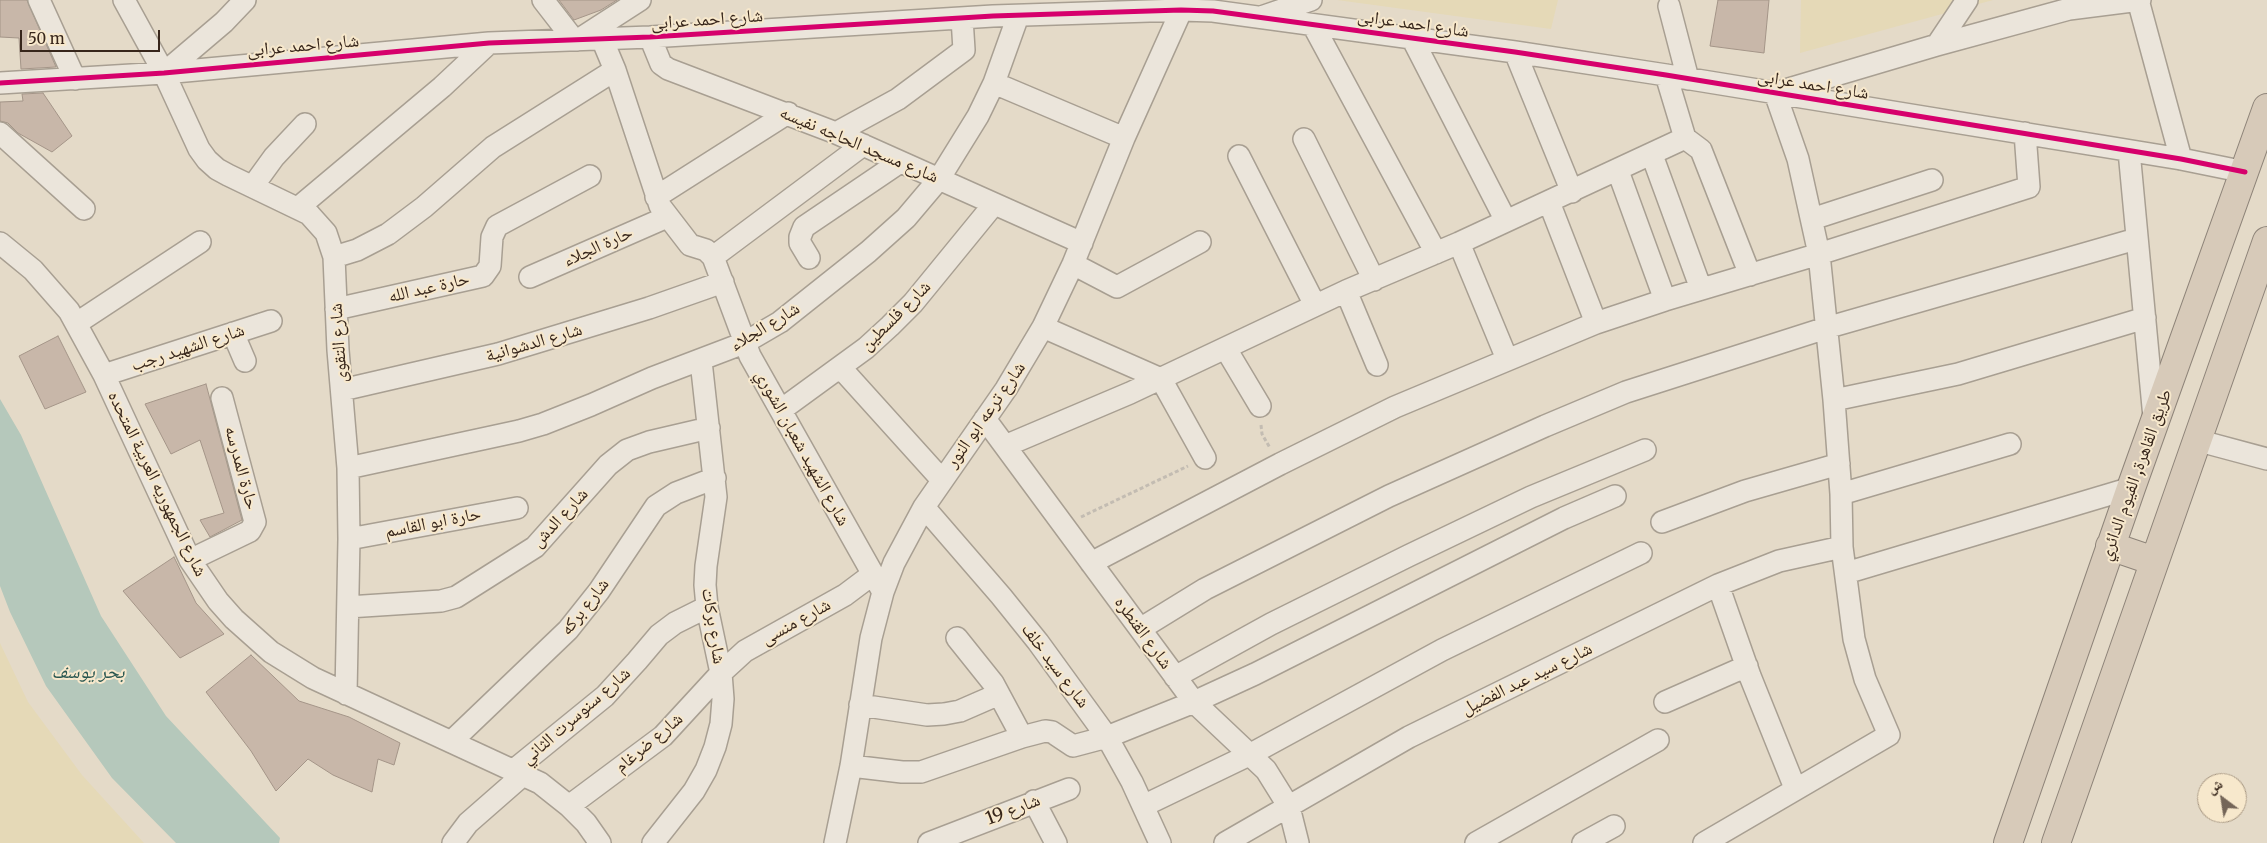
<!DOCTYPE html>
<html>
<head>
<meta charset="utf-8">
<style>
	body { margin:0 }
	#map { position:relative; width:2267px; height:843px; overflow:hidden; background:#e4dac8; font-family:Merriweather,"Noto Naskh Arabic",serif }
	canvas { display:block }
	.north { position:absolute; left:2197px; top:773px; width:50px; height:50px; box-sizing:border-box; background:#f7e8cc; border:1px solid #aa9a85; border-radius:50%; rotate:329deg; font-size:14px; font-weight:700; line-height:20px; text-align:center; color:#37261b }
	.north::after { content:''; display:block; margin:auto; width:18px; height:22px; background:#746558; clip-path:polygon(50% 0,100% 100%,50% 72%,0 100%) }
	.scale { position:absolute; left:20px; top:30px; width:140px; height:22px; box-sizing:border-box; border:2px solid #37261b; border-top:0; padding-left:6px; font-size:15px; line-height:18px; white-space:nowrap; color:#37261b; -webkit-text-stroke:4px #f7e8cc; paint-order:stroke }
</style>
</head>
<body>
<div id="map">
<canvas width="2267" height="843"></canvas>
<div class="north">ش</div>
<div class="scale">50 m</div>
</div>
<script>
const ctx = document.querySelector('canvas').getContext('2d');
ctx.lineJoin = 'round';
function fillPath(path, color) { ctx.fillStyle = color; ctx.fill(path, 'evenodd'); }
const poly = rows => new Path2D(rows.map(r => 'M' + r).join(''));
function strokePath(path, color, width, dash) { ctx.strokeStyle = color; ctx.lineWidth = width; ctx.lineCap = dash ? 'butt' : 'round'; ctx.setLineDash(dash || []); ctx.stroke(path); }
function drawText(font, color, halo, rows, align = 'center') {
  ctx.font = font + ' Merriweather,"Noto Naskh Arabic",serif'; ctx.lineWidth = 4; ctx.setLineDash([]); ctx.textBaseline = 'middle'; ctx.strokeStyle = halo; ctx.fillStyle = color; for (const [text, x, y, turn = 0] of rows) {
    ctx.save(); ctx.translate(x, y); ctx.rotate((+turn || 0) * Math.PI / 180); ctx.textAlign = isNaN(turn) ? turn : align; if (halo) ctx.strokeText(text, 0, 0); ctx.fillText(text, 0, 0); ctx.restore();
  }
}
const farmland = poly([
	[1337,0,1558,0,1551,29],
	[1801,0,1993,0,1800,53],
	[0,643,28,702,82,775,144,843,0,843]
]);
const water = poly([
	[0,399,21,435,101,616,166,716,280,838,279,843,176,843,112,778,46,686,10,612,0,586]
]);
const building = poly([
	[0,0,27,0,56,67,21,69,19,38,0,37,0,0],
	[559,0,617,0,601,10,574,20,559,0],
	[1718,0,1769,0,1764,53,1710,46,1718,0],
	[43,93,72,136,52,152,18,133,8,123,0,121,0,102,23,101,22,94,43,93],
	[58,336,86,392,45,409,19,356,58,336],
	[206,384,242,520,210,537,200,520,224,513,200,440,171,454,145,404,206,384],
	[174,557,196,603,224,634,180,658,123,591,174,557],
	[251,655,299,701,349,717,400,743,394,765,378,759,372,792,333,775,308,759,276,791,251,751,206,692,251,655]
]);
const path = poly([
	[1261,425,1262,434,1270,448],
	[1081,517,1188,466]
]);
const minor = poly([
	[39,0,75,79],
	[124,0,164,73,199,149,207,160,217,169,228,175,309,214,326,233,334,257,338,350,348,468,349,539,346,694],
	[543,0,574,40],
	[2138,0,2181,159],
	[1669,6,1688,79],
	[1264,16,1311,0],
	[1313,25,1436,253],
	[650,37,661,64,668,69,836,133,1082,243],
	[1412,38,1506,221],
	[602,39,615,70,660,206,690,245,706,250,713,257,750,356,883,592],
	[578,40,640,0],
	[1937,45,1967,0],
	[1515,52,1572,192],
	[164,73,224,22,245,0],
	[1666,75,1685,138,1701,150,1750,275],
	[0,83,164,73,489,43,650,37,993,16,1181,10,1213,11,1515,52,1666,75,2181,159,2245,172],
	[994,83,1124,138],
	[0,133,84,209],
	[836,133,898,99,964,50,962,18],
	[1304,139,1374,280],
	[2129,151,2154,418],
	[1652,155,1701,289],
	[1239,156,1315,305],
	[1618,171,1665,300],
	[253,186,274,157,305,124],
	[656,197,788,113],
	[1549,202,1596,323],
	[299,207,442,87,489,43],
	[1812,219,1932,180],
	[0,243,33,270,69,311,104,375,190,560,218,601,234,619,271,652,313,678,540,783,569,806,586,823,600,843],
	[1459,243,1507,359],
	[334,257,357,250,388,234,424,207,493,147,615,70],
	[713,257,863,145],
	[809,258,800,243,800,237,804,227,900,162],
	[1073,264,1117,287,1200,242],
	[530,277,667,217],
	[1346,291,1377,365],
	[336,309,483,276,490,266,492,237,497,226,590,176],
	[77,323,200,242],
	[1043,327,1161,379,1205,458],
	[233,333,245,361],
	[1226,349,1260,406],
	[840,367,942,480],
	[104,375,271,321],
	[342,390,498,354,649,308,723,282],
	[1834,400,1958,374,2145,318],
	[781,410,866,348,890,326,913,303,994,204],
	[985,419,1194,702,1266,770,1289,807,1298,843],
	[2196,440,2267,459],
	[1005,446,1130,393,1346,291,1459,243,1685,138],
	[348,468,519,431,543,424,591,405,652,378,744,343,780,322,868,252,906,218,939,179,978,116,994,83,1018,16],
	[1841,494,2010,444],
	[924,507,1001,596,1038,642,1107,737,1132,782,1160,843],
	[1662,522,1745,491,1839,464],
	[349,539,517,508],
	[190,560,246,533,250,531,255,522,222,398],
	[1091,563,1280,464,1395,407,1596,323,1665,300,1819,254,2029,187,2025,133],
	[1846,573,2131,488],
	[1718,585,1750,676,1795,788],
	[348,607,441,601,456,597,535,547,608,465,627,450,649,442,709,428],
	[1140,629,1205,589,1389,496,1545,426,1626,392,1826,328,2136,239],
	[957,638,993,683,1022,737],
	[1175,677,1271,624,1408,556,1531,497,1645,450],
	[1665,702,1747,666],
	[860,705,927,715,944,714,960,711,999,694],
	[452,741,568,630,599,591,656,506,676,493,715,478],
	[851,766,902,772,921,772,1022,737,1045,731,1052,732,1073,746,1107,737,1194,702,1255,674,1564,518,1615,496],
	[514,770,605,696,637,661,659,635,675,623,707,607],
	[1034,801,1056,843],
	[569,806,663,736,721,673,745,651,845,595,873,574],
	[1143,806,1251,754,1442,650,1641,553],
	[453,843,468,823,524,774],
	[653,843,694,791,706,770,715,747,721,724,723,699,721,673,707,607,705,585,706,566,716,497,701,361],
	[835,843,851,766,871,638,883,592,894,563,924,507,1006,389,1043,327,1073,264,1124,138,1186,0],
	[929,843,1069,789],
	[1225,843,1409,737,1718,585,1779,561,1842,547],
	[1476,843,1658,740],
	[1583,843,1614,826],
	[1704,843,1889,735,1865,679,1854,639,1842,547,1841,494,1834,400,1819,254,1798,159,1775,93,1937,45,2069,9,2140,0]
]);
const highway = poly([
	[2110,546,2154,561],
	[2008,843,2131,488,2267,108],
	[2056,843,2267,241]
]);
const cycleway = poly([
	[0,83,164,73,489,43,650,37,993,16,1181,10,1213,11,1515,52,1666,75,2181,159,2245,172]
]);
const streetNames = [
	["شارع احمد عرابى",707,20,-4],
	["شارع احمد عرابى",1413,24,8],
	["شارع احمد عرابى",303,46,-5],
	["شارع احمد عرابى",1813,85,9],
	["شارع مسجد الحاجه نفيسه",859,145,23],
	["حارة الجلاء",598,247,-24],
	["حارة عبد الله",429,288,-13],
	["شارع فلسطين",896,316,-45],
	["شارع الجلاء",765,327,-31],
	["شارع التقوى",339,343,-94],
	["شارع الدشوانية",534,343,-16],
	["شارع الشهيد رجب",188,348,-18],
	["شارع ترعه ابو النور",986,415,-55],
	["شارع الشهيد شعبان الشوري",802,448,61],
	["حارة المدرسه",241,468,75],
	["طريق القاهرة, الفيوم الدائري",2136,475,-70],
	["شارع الجمهوريه العربية المتحده",157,484,64],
	["شارع الدش",560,518,-47],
	["حارة ابو القاسم",433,523,-11],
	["شارع بركه",585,607,-52],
	["شارع منسى",796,622,-29],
	["شارع بركات",713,626,81],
	["شارع القنطره",1143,633,54],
	["شارع سيد خلف",1055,666,53],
	["شارع سيد عبد الفضيل",1527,679,-26],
	["شارع سنوسرت الثاني",576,716,-41],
	["شارع ضرغام",649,743,-40],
	["شارع 19",1013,810,-21]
];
const waterNames = [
	["بحر يوسف",88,673]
];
fillPath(farmland, '#e5d9b7');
fillPath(water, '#b5c8bb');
fillPath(building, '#c8b7a9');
strokePath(building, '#a49588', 1);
strokePath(minor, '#a89f92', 24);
strokePath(highway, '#8e8479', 30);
strokePath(path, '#c3bcb2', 3, [4, 2.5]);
strokePath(minor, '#ebe5db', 21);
strokePath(highway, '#d7cab9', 28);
strokePath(cycleway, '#d6006c', 5);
drawText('18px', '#37261b', '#f7e8cc', streetNames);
drawText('italic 19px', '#295751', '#f7e8cc', waterNames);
</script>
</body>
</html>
